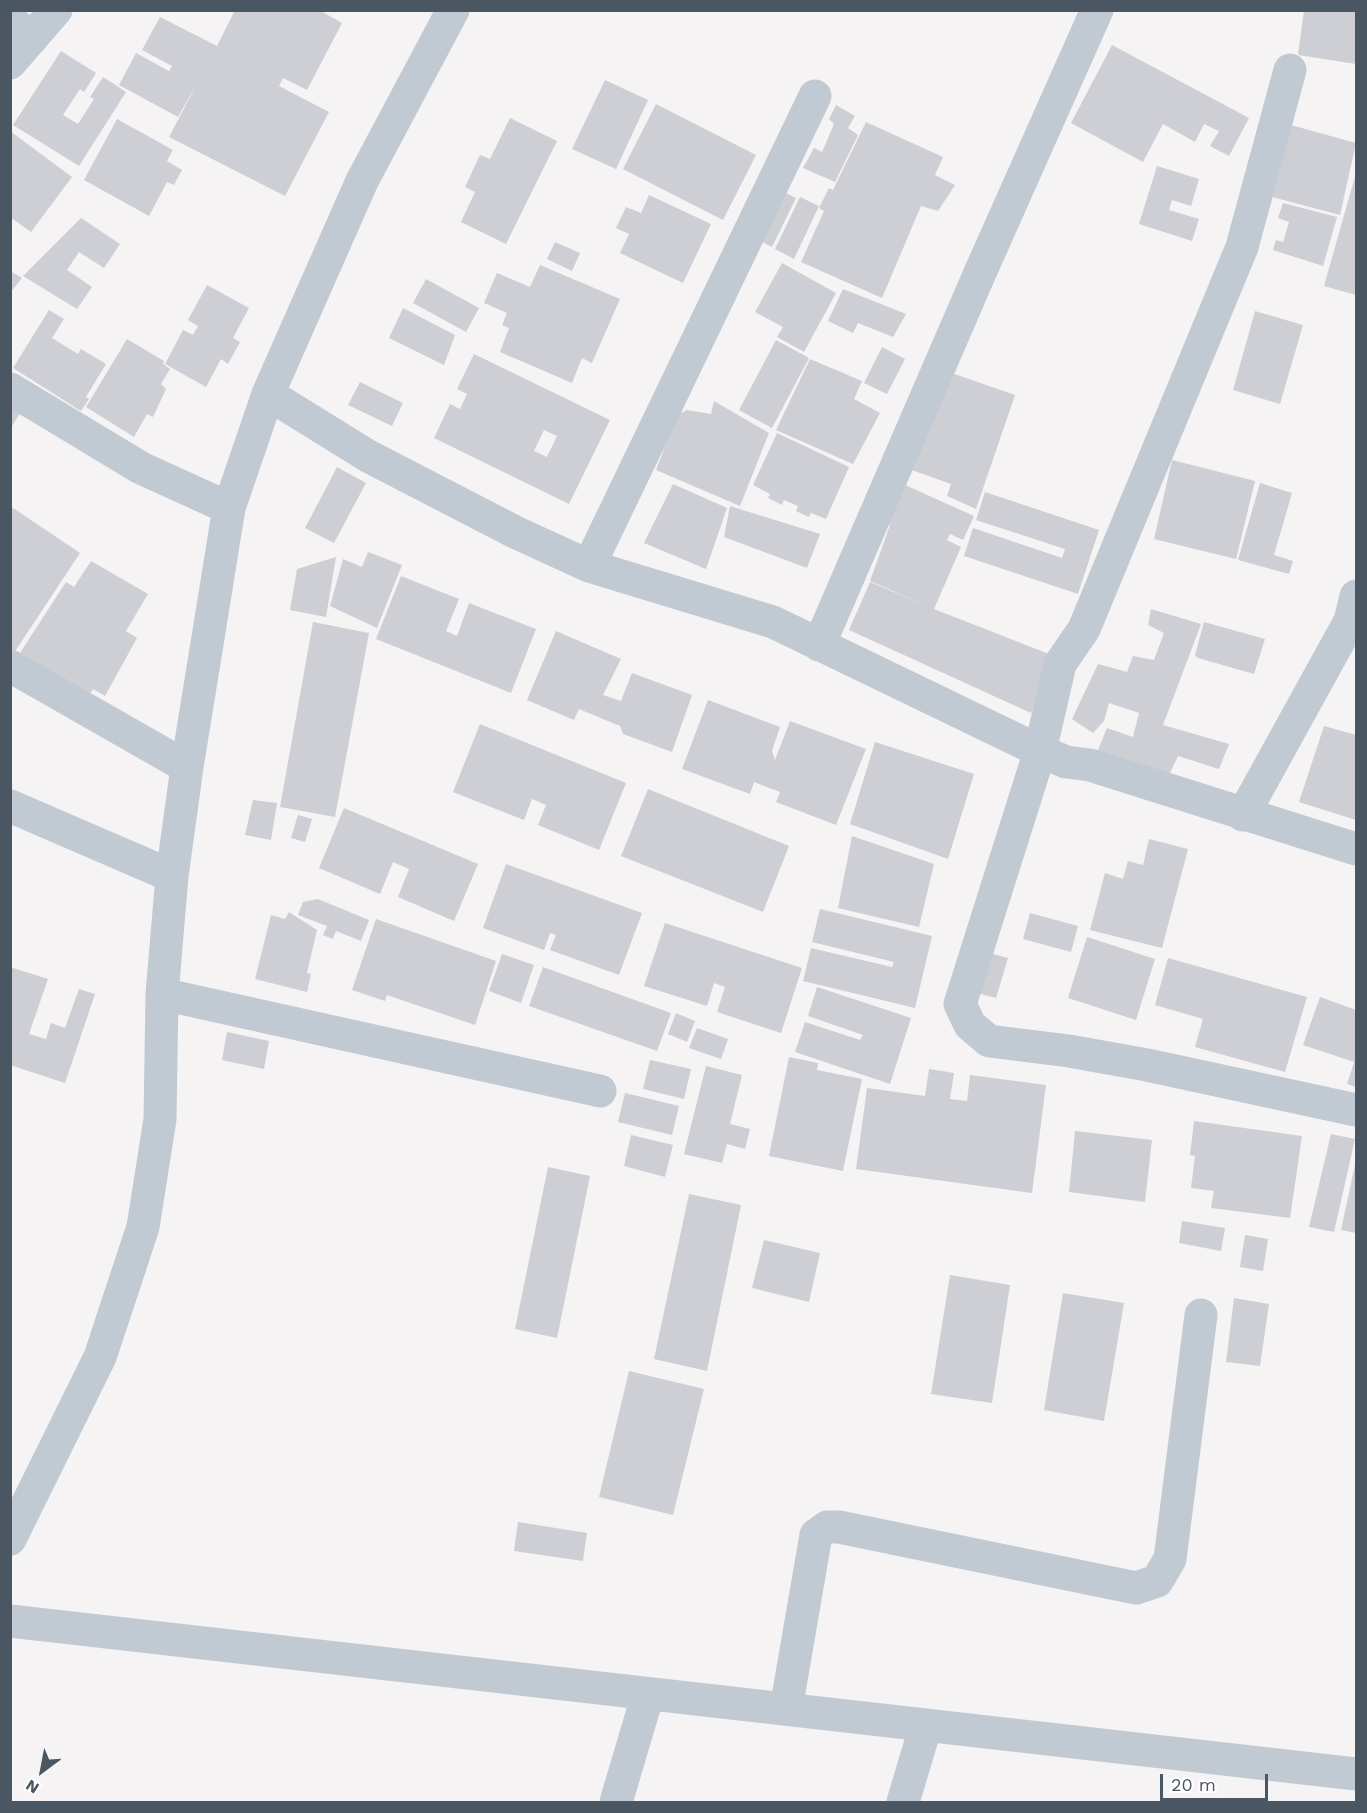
<!DOCTYPE html>
<html>
<head>
<meta charset="utf-8">
<style>
	body { margin:0 }
	#map { position:relative; width:1367px; height:1813px; overflow:hidden; background:#f5f3f3; font-family:"Work Sans",sans-serif }
	canvas { display:block }
	.frame { position:absolute; inset:0; border:12px solid #4a5661; pointer-events:none }
	.north { position:absolute; left:12px; top:1741px; width:60px; height:60px; -webkit-text-stroke:4px #fff; paint-order:stroke; rotate:212deg; font-size:16px; font-weight:700; line-height:24px; text-align:center; color:#4a5661 }
	.north::after { content:''; display:block; margin:auto; width:21px; height:27px; background:#4a5661; clip-path:polygon(50% 0,100% 100%,50% 72%,0 100%) }
	.scale { position:absolute; left:1160px; top:1774px; width:108px; height:27px; box-sizing:border-box; border:3px solid #4a5661; border-top:0; padding-left:8px; font-size:18px; line-height:21px; white-space:nowrap; color:#4a5661; -webkit-text-stroke:4px #fff; paint-order:stroke }
</style>
</head>
<body>
<div id="map">
<canvas width="1367" height="1813"></canvas>
<div class="frame"></div>
<div class="north">N</div>
<div class="scale">20 m</div>
</div>
<script>
const ctx = document.querySelector('canvas').getContext('2d');
ctx.lineJoin = 'round';
function fillPath(path, color) { ctx.fillStyle = color; ctx.fill(path, 'evenodd'); }
const poly = rows => new Path2D(rows.map(r => 'M' + r).join(''));
function strokePath(path, color, width, dash) { ctx.strokeStyle = color; ctx.lineWidth = width; ctx.lineCap = dash ? 'butt' : 'round'; ctx.setLineDash(dash || []); ctx.stroke(path); }
const building = poly([
	[235,10,319,10,342,23,307,90,283,78,279,86,329,112,285,196,169,137,197,84,178,117,119,85,136,53,169,71,172,66,142,50,160,17,217,46],
	[1304,10,1356,10,1356,64,1298,55],
	[1112,45,1249,118,1229,156,1210,146,1219,131,1204,124,1195,142,1163,124,1143,162,1071,123],
	[61,51,96,73,84,92,80,89,63,115,78,124,94,99,90,97,103,77,126,92,79,166,13,125],
	[605,80,648,100,616,169,572,149],
	[656,104,756,155,723,220,623,169],
	[836,105,855,116,848,128,858,135,835,182,803,168,814,148,822,152,834,124,829,119],
	[510,118,557,141,506,244,461,222,475,192,465,187,480,155,490,159],
	[117,119,173,150,167,161,182,170,174,185,167,182,149,216,84,180],
	[866,122,943,157,935,175,955,185,938,211,921,206,882,298,801,262,824,211,819,208,829,188,833,190],
	[1280,122,1356,143,1340,215,1261,194],
	[10,131,72,177,31,232,10,217],
	[1157,166,1199,179,1191,206,1172,200,1169,210,1199,219,1192,241,1139,224],
	[1356,173,1356,295,1324,286],
	[780,190,796,198,772,247,756,239],
	[649,195,711,224,683,283,620,253,629,234,616,228,626,207,641,213],
	[800,197,819,206,794,259,775,249],
	[1283,203,1337,217,1323,266,1273,250,1276,240,1283,242,1289,222,1278,218],
	[81,218,120,244,104,268,79,252,67,270,92,287,77,309,23,276],
	[555,242,580,253,572,271,547,259],
	[782,263,836,293,804,352,777,337,783,327,755,312],
	[540,265,620,299,592,363,582,358,572,383,500,352,509,328,502,325,507,313,484,303,497,273,530,287],
	[10,271,22,278,10,293],
	[426,279,479,308,466,332,413,303],
	[207,285,249,308,233,338,240,342,228,364,221,359,206,387,165,364,183,330,193,335,198,326,188,320],
	[843,289,906,314,893,337,858,323,853,333,828,321],
	[403,308,455,335,444,365,389,338],
	[49,310,64,319,52,338,78,354,81,349,106,364,86,397,89,399,81,411,13,368],
	[1255,311,1303,325,1280,404,1233,390],
	[127,339,164,361,163,364,170,369,161,384,166,389,153,417,147,414,134,437,86,407],
	[776,340,809,358,772,428,739,410],
	[882,347,905,359,887,394,864,383],
	[474,354,610,420,569,504,434,438,450,404,460,409,467,394,457,389],
	[544,430,557,436,547,457,534,451],
	[810,359,862,381,854,399,880,413,853,464,776,430],
	[943,370,1015,395,976,509,947,496,951,484,909,469],
	[360,382,403,403,392,426,348,405],
	[714,401,769,433,740,506,656,470,677,415,687,410,711,414],
	[10,405,21,412,10,429],
	[777,433,849,467,826,519,811,513,809,517,796,511,798,506,784,500,782,505,768,498,770,494,753,485],
	[1172,460,1255,481,1236,559,1154,539],
	[337,467,366,483,334,543,305,528],
	[1260,483,1292,493,1274,555,1293,561,1289,574,1238,560],
	[673,484,727,508,706,569,644,543],
	[903,484,974,516,963,540,950,534,947,540,961,547,934,609,1054,656,1031,713,849,630,870,582,927,606,870,581,890,525,885,523],
	[985,492,1099,530,1078,594,964,556,973,528,1062,558,1065,549,976,520],
	[730,506,820,534,807,568,724,537],
	[13,508,80,553,14,653,10,651,10,512],
	[368,552,402,565,377,628,330,606,343,559,362,567],
	[336,557,326,617,290,610,297,569],
	[91,561,148,594,126,631,137,638,105,696,93,689,87,698,18,656,66,582,74,587],
	[401,576,459,599,446,631,457,636,469,603,536,629,511,693,376,639],
	[1151,609,1201,624,1163,725,1229,744,1219,769,1178,756,1169,775,1096,755,1107,728,1133,737,1139,713,1109,703,1104,721,1093,733,1072,719,1098,664,1127,672,1133,656,1154,660,1164,633,1148,625],
	[313,622,369,633,335,817,280,807],
	[1204,622,1265,639,1254,674,1198,658,1195,655],
	[556,631,621,659,603,695,621,701,632,673,692,695,672,752,623,734,620,726,579,709,574,720,527,700],
	[708,700,780,727,772,751,775,760,790,721,866,749,836,825,776,802,780,792,754,782,750,794,682,769],
	[480,724,626,783,599,850,538,825,546,805,532,799,524,820,453,792],
	[1324,726,1356,735,1356,820,1299,802],
	[875,742,974,774,948,859,850,824],
	[648,789,789,846,763,912,621,856],
	[253,800,277,803,271,840,245,835],
	[344,808,478,864,454,921,398,897,409,869,393,862,380,894,319,868],
	[298,815,312,819,305,842,291,838],
	[852,836,934,864,919,927,838,908],
	[1149,839,1188,849,1162,948,1090,930,1105,873,1123,879,1128,861,1143,865],
	[506,864,642,913,619,975,550,950,556,935,550,933,544,950,483,928],
	[318,899,369,920,361,941,336,931,333,939,323,935,327,926,298,915,303,902],
	[820,909,932,936,915,1008,803,981,811,948,892,967,894,962,812,942],
	[289,912,317,930,307,973,311,974,307,992,255,979,271,915,285,919],
	[1030,913,1078,926,1071,952,1023,939],
	[376,919,496,961,475,1025,387,995,385,1001,352,990],
	[665,923,802,968,781,1033,717,1012,725,987,714,983,707,1006,644,986],
	[1087,937,1155,959,1136,1020,1068,998],
	[989,953,1008,958,996,998,977,993],
	[502,954,534,965,521,1003,489,991],
	[1168,958,1307,997,1285,1072,1195,1047,1203,1019,1155,1005],
	[10,967,48,979,29,1034,46,1039,51,1023,65,1028,79,989,95,994,65,1083,10,1065],
	[543,967,671,1013,657,1051,529,1006],
	[817,987,911,1018,890,1084,795,1052,805,1022,860,1040,863,1035,808,1016],
	[1320,997,1356,1010,1356,1087,1347,1084,1354,1062,1303,1045],
	[676,1013,695,1021,687,1042,668,1034],
	[697,1028,728,1039,721,1059,689,1048],
	[227,1032,269,1041,264,1069,222,1060],
	[789,1057,818,1063,817,1070,862,1079,843,1171,769,1156],
	[650,1060,691,1069,684,1099,643,1089],
	[706,1066,742,1075,730,1124,750,1129,745,1149,727,1144,722,1163,684,1154],
	[929,1069,954,1073,950,1099,967,1101,970,1075,1046,1085,1032,1193,856,1169,867,1088,925,1096],
	[625,1093,679,1106,672,1135,618,1122],
	[1194,1121,1302,1136,1290,1218,1211,1208,1214,1191,1191,1188,1195,1156,1190,1155],
	[1075,1131,1152,1140,1145,1202,1069,1192],
	[1331,1134,1355,1139,1334,1232,1309,1227],
	[631,1135,673,1145,665,1177,624,1166],
	[1356,1160,1356,1233,1341,1230],
	[548,1167,590,1176,557,1338,515,1329],
	[689,1194,741,1205,707,1371,654,1359],
	[1182,1221,1225,1228,1221,1251,1179,1243],
	[1245,1235,1268,1239,1263,1271,1240,1267],
	[764,1240,820,1253,809,1302,752,1288],
	[950,1275,1010,1285,992,1403,931,1394],
	[1063,1293,1124,1303,1104,1421,1044,1410],
	[1234,1298,1269,1304,1260,1366,1226,1362],
	[629,1371,704,1389,673,1515,599,1497],
	[518,1522,587,1533,583,1561,514,1551]
]);
const minor = poly([
	[10,20,32,38],
	[10,63,56,10],
	[10,389,141,468,229,508],
	[268,394,368,456,515,532,589,566,773,622,1040,751,1060,664,1084,629,1242,247,1290,70],
	[589,566,815,96],
	[819,645,979,275,1097,10],
	[10,666,187,767],
	[10,806,172,876],
	[1243,815,1350,621,1356,596],
	[1356,849,1090,765,1066,762,1040,751,960,1004,970,1025,989,1041,1069,1051,1147,1065,1356,1110],
	[162,994,600,1091],
	[10,1539,100,1357,143,1227,160,1119,162,994,172,876,187,767,229,508,268,394,362,181,453,10],
	[10,1621,1356,1774],
	[786,1709,816,1535,827,1527,839,1527,1136,1588,1157,1581,1170,1559,1201,1315],
	[616,1802,648,1694],
	[903,1802,926,1725]
]);
fillPath(building, '#cdcfd5');
strokePath(minor, '#c1cad2', 33);
</script>
</body>
</html>
